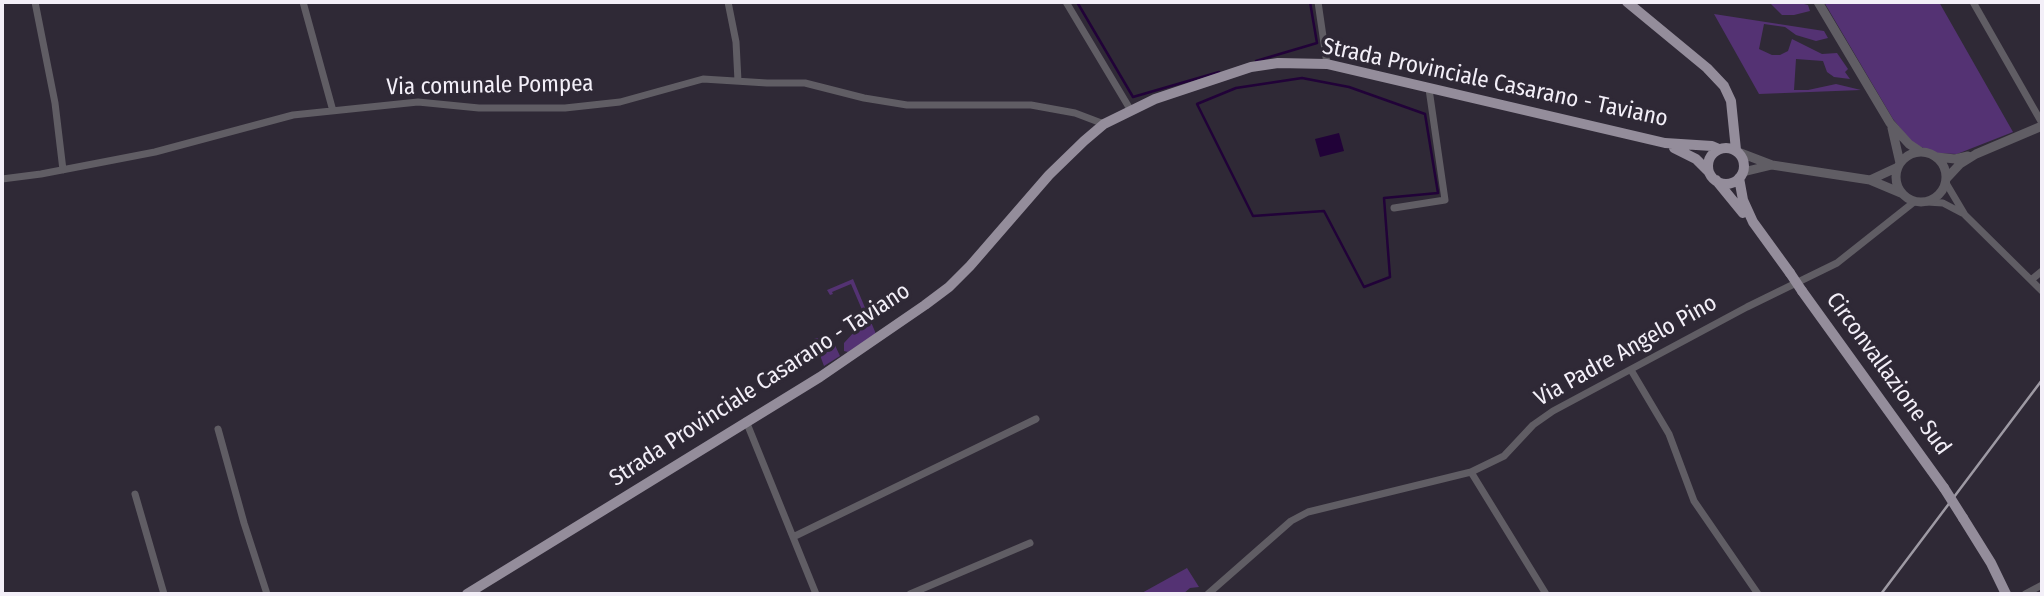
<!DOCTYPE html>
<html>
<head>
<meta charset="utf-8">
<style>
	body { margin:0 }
	#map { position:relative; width:2044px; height:596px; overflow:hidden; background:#2f2936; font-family:"Fira Sans Condensed",sans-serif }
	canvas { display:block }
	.frame { position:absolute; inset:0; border:4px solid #f3eff8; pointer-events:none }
</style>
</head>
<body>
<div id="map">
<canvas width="2044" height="596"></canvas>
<div class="frame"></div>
</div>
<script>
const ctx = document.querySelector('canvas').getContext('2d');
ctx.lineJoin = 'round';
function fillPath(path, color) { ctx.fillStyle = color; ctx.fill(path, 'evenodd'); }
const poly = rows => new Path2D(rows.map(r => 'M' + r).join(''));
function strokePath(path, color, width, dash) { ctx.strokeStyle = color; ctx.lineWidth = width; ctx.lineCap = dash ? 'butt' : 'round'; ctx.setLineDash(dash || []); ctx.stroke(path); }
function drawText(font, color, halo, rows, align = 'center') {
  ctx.font = font + ' "Fira Sans Condensed",sans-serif'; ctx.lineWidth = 7; ctx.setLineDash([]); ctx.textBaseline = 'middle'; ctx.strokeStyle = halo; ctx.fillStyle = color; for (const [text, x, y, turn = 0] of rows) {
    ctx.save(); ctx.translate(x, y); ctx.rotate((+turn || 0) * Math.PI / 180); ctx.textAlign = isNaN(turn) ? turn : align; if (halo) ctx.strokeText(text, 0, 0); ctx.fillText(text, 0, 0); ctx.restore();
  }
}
const green = poly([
	[1769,2,1796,2,1808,5,1810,11,1794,15,1782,15],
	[1824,2,1939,2,2013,132,1957,154,1935,153,1912,143,1893,119],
	[1714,14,1824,31,1828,38,1816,41,1796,35,1785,27,1764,24,1759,49,1772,55,1780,55,1788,51,1792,39,1822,54,1837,53,1848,69,1845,72,1850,79,1834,77,1827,72,1823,61,1796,59,1794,90,1808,90,1836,84,1861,90,1759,94],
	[853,279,876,334,848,352,844,351,844,343,855,331,863,312,851,284,832,292,833,294,830,295,827,290],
	[822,337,833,341,840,356,824,366,814,339],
	[1187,568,1199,587,1190,588,1183,594,1140,594]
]);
const water = poly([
	[1339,133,1344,151,1320,157,1315,139]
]);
const stream = poly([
	[1077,2,1133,97,1219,72],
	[1256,61,1317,43,1310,2],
	[1302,78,1349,87,1425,114,1438,193,1384,198,1390,277,1364,287,1324,211,1253,216,1197,104,1236,88,1302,78]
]);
const minor = poly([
	[35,2,55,103,63,170],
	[303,2,333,111],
	[728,2,736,42,738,81],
	[1066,2,1130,109],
	[1318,2,1327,64],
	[1973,2,2042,123],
	[2,179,41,174,155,152,293,115,418,102,479,108,565,108,620,102,703,79,767,83,805,83,864,98,907,105,1031,105,1075,113,1104,124],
	[1946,183,1965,215,2042,291],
	[1927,202,1943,203,1962,213],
	[1394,208,1445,200,1429,89],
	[2031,280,2042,271],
	[1631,370,1669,434,1694,501,1758,594],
	[746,421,816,594],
	[218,429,244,523,267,594],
	[1471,472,1546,594],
	[135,494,164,594],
	[793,537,1036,419],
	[910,594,1030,543],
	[1208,594,1291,521,1308,512,1471,472,1504,456,1533,425,1553,411,1747,307,1837,263,1914,202],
	[2025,594,2042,585]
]);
const tertiary = poly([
	[1818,2,1890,123,1909,144,1921,152],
	[1892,128,1900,163],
	'1896 177a25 25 0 1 1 50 0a25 25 0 1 1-50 0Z',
	[1738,152,1772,165,1870,180,1901,193],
	[1937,157,1955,159,1968,156],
	[1743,172,1772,165],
	[1946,179,1960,164,1976,154,2042,126],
	[1870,180,1898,167]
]);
const primary = poly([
	[1627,2,1707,68,1724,86,1731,101,1736,150],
	[1674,148,1696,159,1709,172],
	'1708 166a18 18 0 1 1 36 0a18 18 0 1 1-36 0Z',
	[1739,178,1743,200,1753,222,1790,273],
	[1716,180,1743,213],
	[1802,291,1944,488],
	[1963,518,1991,563,2006,594],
	[467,594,820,377,925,305,949,287,970,266,1049,175,1084,141,1104,124,1155,99,1251,67,1278,63,1327,64,1665,143,1712,146,1719,149]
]);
const rail = poly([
	[1881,594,2042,380]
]);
const primaryBridge = poly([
	[1790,273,1802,291],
	[1944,488,1963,518]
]);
const streetNames = [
	["Strada Provinciale Casarano - Taviano",1495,83,12],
	["Via comunale Pompea",490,86,-1],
	["Via Padre Angelo Pino",1626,351,-29],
	["Circonvallazione Sud",1888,374,54],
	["Strada Provinciale Casarano - Taviano",760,385,-33]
];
fillPath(green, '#543273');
fillPath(water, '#210238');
strokePath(stream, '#210238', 2.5);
strokePath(minor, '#605d64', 7);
strokePath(tertiary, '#605d64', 9);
strokePath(primary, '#948d9b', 10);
strokePath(rail, '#9e9aa4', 2.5);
strokePath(primaryBridge, '#948d9b', 10);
drawText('23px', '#f3eff8', '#2f2936', streetNames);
</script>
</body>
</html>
